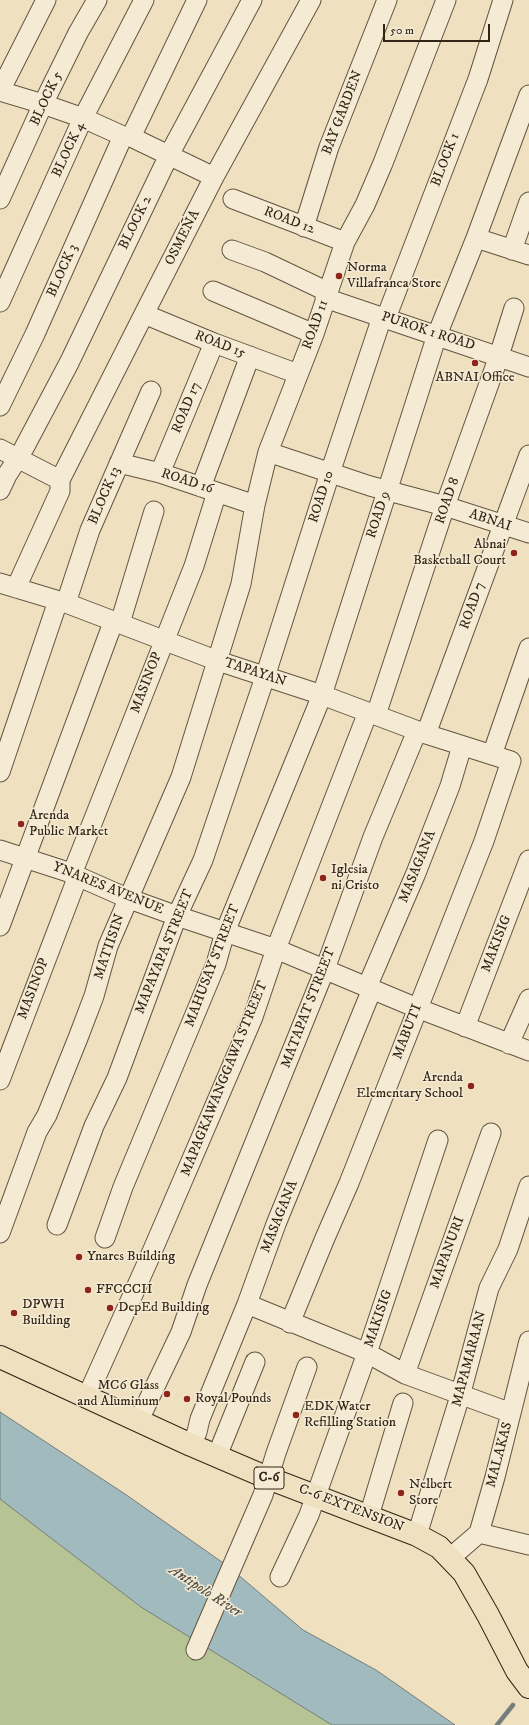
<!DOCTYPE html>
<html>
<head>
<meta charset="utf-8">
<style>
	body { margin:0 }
	#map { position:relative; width:529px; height:1725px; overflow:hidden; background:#efe0bf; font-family:"IM FELL DW Pica",serif }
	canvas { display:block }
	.scale { position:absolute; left:383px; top:24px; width:107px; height:18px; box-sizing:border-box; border:2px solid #332516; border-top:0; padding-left:5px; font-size:12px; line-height:14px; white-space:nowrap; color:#332516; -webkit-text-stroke:3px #f5ebd5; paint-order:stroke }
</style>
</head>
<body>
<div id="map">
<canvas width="529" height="1725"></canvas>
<div class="scale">50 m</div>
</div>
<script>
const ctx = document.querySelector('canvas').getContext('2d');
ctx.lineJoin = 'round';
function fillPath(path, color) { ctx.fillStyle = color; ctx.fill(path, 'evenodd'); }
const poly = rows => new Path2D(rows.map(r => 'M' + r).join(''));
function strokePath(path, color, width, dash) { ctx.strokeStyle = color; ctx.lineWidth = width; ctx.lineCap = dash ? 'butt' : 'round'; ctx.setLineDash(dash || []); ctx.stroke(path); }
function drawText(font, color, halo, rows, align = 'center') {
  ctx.font = font + ' "IM FELL DW Pica",serif'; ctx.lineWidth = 3; ctx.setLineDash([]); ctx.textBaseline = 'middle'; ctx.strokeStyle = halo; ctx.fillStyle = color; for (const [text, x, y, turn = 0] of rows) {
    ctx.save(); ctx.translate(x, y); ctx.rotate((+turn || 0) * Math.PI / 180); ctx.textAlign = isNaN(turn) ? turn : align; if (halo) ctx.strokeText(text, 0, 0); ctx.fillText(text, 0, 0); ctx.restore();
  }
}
const green = poly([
	[0,1499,141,1607,332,1725,0,1725]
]);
const water = poly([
	[0,1412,125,1494,229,1567,303,1630,376,1670,455,1725,332,1725,141,1607,0,1499,0,1412]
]);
const stream = poly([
	[497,1725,513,1705]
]);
const minor = poly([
	[0,91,43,104,83,118,123,136,131,137,214,177],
	[0,91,46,0],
	[131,137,197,0],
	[0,199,43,104,78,33,97,0],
	[233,199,345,242],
	[304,227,329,147,387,0],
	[476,238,529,255],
	[232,250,265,262,328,292],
	[512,250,529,202],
	[213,291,314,334],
	[325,298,529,367],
	[0,302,83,118,144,0],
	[144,314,214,343,298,374],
	[386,318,478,79,503,0],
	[0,406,35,334,123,136],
	[24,448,69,363,169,155,252,0],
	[0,449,60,480],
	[268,452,370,486,445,506,529,533],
	[119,463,160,473,255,505],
	[160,473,214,343],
	[201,487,250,356],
	[0,490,7,475,18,458],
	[0,583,66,603,218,661,322,695,426,734,511,761,484,841,349,1183,325,1238,290,1323],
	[16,588,60,491,60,480,144,314,214,177,311,0],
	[66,603,90,530,151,391],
	[120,623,154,511],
	[376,715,445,506,499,356,514,308],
	[426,734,529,455],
	[492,755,529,648],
	[0,772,58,601],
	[0,850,68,872,127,898,177,916,276,949,417,1008,529,1051],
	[72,874,194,566,217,492],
	[0,926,114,620],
	[367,987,416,873,450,786,462,746],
	[465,1027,529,860],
	[509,1044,529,999],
	[0,1080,78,876],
	[57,1225,94,1126,117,1078,177,916,203,860,265,677,330,473,382,317],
	[0,1233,37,1132,47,1115,78,1038,94,996,108,946,181,777,241,584,255,505,268,452,314,334,345,242,365,205,383,163,446,0],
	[105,1238,123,1187,216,964,225,932,322,695,437,335,476,238,529,95],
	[247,1304,367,1353,405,1374,511,1413],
	[405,1374,491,1133],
	[87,1397,148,1261,253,1017,276,949,368,712],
	[139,1420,181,1332,197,1285,325,969,373,837,417,731],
	[191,1445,197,1432,200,1419,247,1304,276,1224,372,989],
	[217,1456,255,1362],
	[369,1516,403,1403],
	[479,1533,529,1545],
	[417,1535,460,1396,489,1288,508,1249,529,1186],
	[450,1558,479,1533,495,1477,529,1341],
	[280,1577,309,1515,367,1353,438,1140],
	[196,1650,263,1495,276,1453,307,1367]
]);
const major = poly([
	[0,1357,191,1445,268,1478,417,1535,439,1547,464,1573,488,1615,517,1671,529,1687]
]);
const markers = [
	[339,276,4,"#8f2418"],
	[475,363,4,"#8f2418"],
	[514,553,4,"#8f2418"],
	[21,824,4,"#8f2418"],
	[323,878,4,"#8f2418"],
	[471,1086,4,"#8f2418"],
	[79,1257,4,"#8f2418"],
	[88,1290,4,"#8f2418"],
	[110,1308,4,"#8f2418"],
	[14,1313,4,"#8f2418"],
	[167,1394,4,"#8f2418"],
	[187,1399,4,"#8f2418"],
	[296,1415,4,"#8f2418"],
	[401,1493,4,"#8f2418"]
];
const shields = [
	[269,1478,30]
];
const shieldNames = [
	["C-6",269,1478]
];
const streetNames = [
	["BLOCK 5",47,99,-65],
	["BAY GARDEN",343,113,-69],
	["BLOCK 4",69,150,-65],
	["BLOCK 1",446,160,-69],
	["ROAD 12",289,221,21],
	["BLOCK 2",136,223,-64],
	["OSMEÑA",183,238,-63],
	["BLOCK 3",63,271,-66],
	["ROAD 11",316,325,-70],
	["PUROK 1 ROAD",428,332,18],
	["ROAD 15",220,345,21],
	["ROAD 17",187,408,-67],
	["ROAD 16",187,482,18],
	["BLOCK 13",105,496,-67],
	["ROAD 10",322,497,-72],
	["ROAD 8",448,501,-71],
	["ROAD 9",379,515,-72],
	["ABNAI",490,521,18],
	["ROAD 7",473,606,-70],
	["TAPAYAN",255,673,18],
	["MASINOP",147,683,-69],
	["MASAGANA",418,867,-68],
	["YNARES AVENUE",108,889,22],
	["MAKISIG",497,944,-69],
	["MATIISIN",110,947,-71],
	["MAPAYAPA STREET",165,952,-68],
	["MAHUSAY STREET",213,966,-69],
	["MASINOP",34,989,-69],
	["MATAPAT STREET",309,1008,-69],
	["MABUTI",408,1032,-69],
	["MAPAGKAWANGGAWA STREET",225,1079,-68],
	["MASAGANA",280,1217,-68],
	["MAPANURI",448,1253,-70],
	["MAKISIG",379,1319,-71],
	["MAPAMARAAN",470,1359,-75],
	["MALAKAS",500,1455,-75],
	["C-6 EXTENSION",351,1509,21]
];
const poiNames = [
	["Norma",347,268],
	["Villafranca Store",347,284],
	["ABNAI Office",475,378,"center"],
	["Abnai",506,545,"right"],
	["Basketball Court",506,561,"right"],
	["Arenda",29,816],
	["Public Market",29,832],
	["Iglesia",331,870],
	["ni Cristo",331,886],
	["Arenda",463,1078,"right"],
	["Elementary School",463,1094,"right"],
	["Ynares Building",87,1257],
	["FFCCCII",96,1290],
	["DPWH",22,1305],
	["Building",22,1321],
	["DepEd Building",118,1308],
	["MC6 Glass",159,1386,"right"],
	["and Aluminum",159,1402,"right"],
	["Royal Pounds",195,1399],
	["EDK Water",304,1407],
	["Refilling Station",304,1423],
	["Nelbert",409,1485],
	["Store",409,1501]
];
const waterNames = [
	["Antipolo River",205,1592,33]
];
fillPath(green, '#b5c395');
fillPath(water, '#a0babe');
strokePath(water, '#747e7b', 1);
strokePath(stream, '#747e7b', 4.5);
strokePath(minor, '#625440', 21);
strokePath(major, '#332516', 24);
strokePath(minor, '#f5ebd5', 19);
strokePath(major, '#efe0bf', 22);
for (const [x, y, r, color] of markers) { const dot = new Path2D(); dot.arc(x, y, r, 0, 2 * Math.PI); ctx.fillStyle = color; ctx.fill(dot); strokePath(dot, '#f5ebd5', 1.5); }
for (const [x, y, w] of shields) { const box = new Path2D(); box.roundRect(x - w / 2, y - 11, w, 22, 3); ctx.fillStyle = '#f5ebd5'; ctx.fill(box); strokePath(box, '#332516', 1); }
drawText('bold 13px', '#332516', null, shieldNames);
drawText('14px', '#332516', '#f5ebd5', streetNames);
drawText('14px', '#332516', '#f5ebd5', poiNames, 'left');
drawText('italic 15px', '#545248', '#f5ebd5', waterNames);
</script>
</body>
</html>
